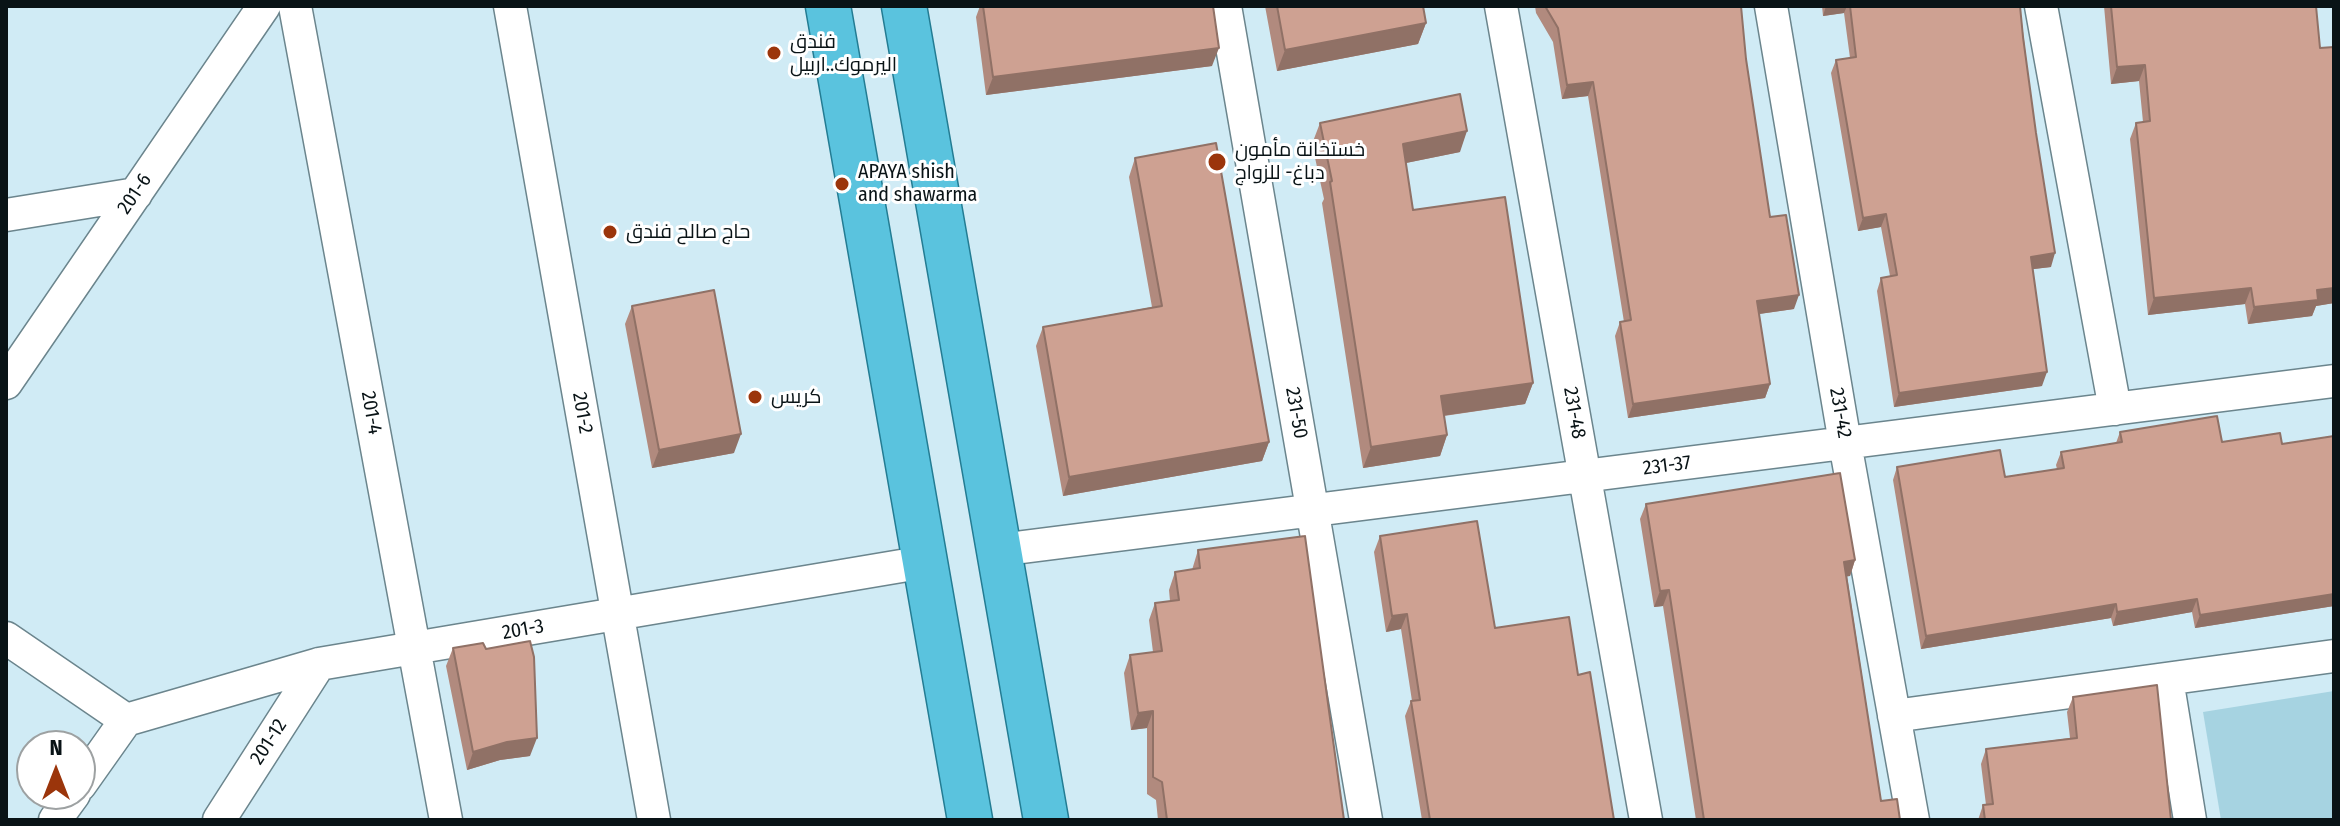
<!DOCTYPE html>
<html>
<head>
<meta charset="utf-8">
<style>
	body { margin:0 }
	#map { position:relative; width:2340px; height:826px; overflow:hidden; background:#d0ebf5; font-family:"Fira Sans Condensed",sans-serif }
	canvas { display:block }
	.frame { position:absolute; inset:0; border:8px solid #091316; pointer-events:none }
	.north { position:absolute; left:16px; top:730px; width:80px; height:80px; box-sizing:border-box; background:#fff; border:2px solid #9da1a2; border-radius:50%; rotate:0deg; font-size:22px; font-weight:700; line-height:32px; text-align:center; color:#091316 }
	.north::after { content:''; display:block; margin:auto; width:28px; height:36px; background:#9b350b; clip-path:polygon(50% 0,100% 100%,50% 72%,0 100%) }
</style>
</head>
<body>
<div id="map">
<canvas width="2340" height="826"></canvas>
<div class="frame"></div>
<div class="north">N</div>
</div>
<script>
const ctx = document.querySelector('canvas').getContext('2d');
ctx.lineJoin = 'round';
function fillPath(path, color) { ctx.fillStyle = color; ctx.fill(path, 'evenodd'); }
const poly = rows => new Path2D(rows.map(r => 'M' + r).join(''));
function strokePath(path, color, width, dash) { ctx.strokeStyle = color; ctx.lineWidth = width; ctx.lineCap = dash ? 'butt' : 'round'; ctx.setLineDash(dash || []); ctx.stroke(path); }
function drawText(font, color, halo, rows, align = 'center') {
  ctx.font = font + ' "Fira Sans Condensed",Cairo,sans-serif'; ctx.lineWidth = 6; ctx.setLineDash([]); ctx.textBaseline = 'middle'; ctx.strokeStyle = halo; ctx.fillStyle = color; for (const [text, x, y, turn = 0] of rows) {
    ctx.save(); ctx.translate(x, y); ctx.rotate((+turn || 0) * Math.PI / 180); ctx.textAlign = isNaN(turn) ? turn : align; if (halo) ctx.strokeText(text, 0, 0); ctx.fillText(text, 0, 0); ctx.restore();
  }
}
const green = poly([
	[2334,691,2334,820,2221,820,2203,712]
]);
const minor = poly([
	[295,6,446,820],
	[510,6,654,820],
	[1225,6,1366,820],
	[1501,6,1646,820],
	[1771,6,1845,443,1913,820],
	[2041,6,2115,409],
	[6,215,136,194],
	[6,383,264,6],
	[999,550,2334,381],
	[6,638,126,720],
	[2167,679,2190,820],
	[1894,716,2334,656],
	[126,720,319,664,925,562],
	[80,785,126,720],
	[55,820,74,794],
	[219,820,319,664]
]);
const trunk = poly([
	[828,6,970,820],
	[904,6,1046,820]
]);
const wall = poly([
	[980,6,1213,6,1212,66,986,95,976,17],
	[1265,6,1423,6,1426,23,1418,44,1277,71],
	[1535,6,1741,6,1746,59,1770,217,1794,309,1759,314,1770,384,1765,398,1628,418,1615,336,1620,322,1624,322,1588,96,1562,99,1553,42,1536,13],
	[1822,6,2020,6,2051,267,2033,269,2042,386,1894,407,1877,291,1881,278,1890,276,1881,227,1858,231,1831,73,1836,60,1850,58,1844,13,1823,16],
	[2104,6,2316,6,2320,48,2334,47,2334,303,2316,306,2312,316,2248,324,2245,304,2148,315,2130,139,2136,123,2143,122,2139,81,2111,84],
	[1320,123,1460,152,1406,163,1413,210,1533,383,1525,404,1444,416,1447,435,1440,456,1363,468,1322,203,1324,199,1312,144],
	[1135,158,1269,442,1262,461,1063,496,1036,346,1043,327,1152,307,1129,177],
	[632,306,734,453,652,468,625,324],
	[2120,432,2222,442,2282,444,2334,436,2334,606,2195,628,2192,612,2113,626,2111,618,1921,649,1893,480,1897,467,2005,477,2057,469,2056,465,2061,452,2116,443],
	[1646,504,1855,560,1850,576,1847,576,1881,801,1900,820,1696,820,1663,606,1654,607,1640,519],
	[1380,536,1495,628,1578,675,1614,820,1422,820,1405,716,1411,701,1412,701,1401,629,1386,632,1374,552],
	[1198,550,1344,820,1158,820,1156,800,1147,794,1147,728,1131,730,1124,673,1130,655,1153,652,1149,620,1155,603,1170,601,1169,590,1175,572,1192,570],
	[453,648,530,756,500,760,467,770,446,666],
	[2073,697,2171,820,1978,820,1983,805,1986,805,1981,764,1986,749,2070,738,2067,712]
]);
const shadedWall = poly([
	[1826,6,1847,6,1844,13,1823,16],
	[1426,23,1418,44,1277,71,1285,50],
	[1219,48,1212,66,986,95,993,77],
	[2145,65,2139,81,2111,84,2117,67],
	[1593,82,1588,96,1562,99,1567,85],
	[1467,131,1460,152,1396,165,1403,144],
	[1886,214,1881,227,1858,231,1863,218],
	[2055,253,2051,267,2026,270,2031,257],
	[2251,288,2245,304,2148,315,2154,298],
	[2334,288,2334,303,2316,306,2312,316,2248,324,2254,307,2317,290],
	[1799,295,1794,309,1752,315,1757,301],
	[2047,372,2042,386,1894,407,1899,393],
	[1533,383,1525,404,1434,417,1441,396],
	[1770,384,1765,398,1628,418,1633,404],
	[741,434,734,453,652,468,659,450],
	[1447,435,1440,456,1363,468,1371,447],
	[1269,442,1262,461,1063,496,1069,477],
	[1855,560,1850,576,1839,578,1844,562],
	[1669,590,1663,606,1654,607,1660,591],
	[2334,594,2334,606,2195,628,2200,615],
	[2197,599,2192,612,2113,626,2117,612],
	[2116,604,2111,618,1921,649,1926,636],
	[1407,614,1401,629,1386,632,1392,616],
	[1153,711,1147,728,1131,730,1138,713],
	[537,738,530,756,500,760,467,770,473,752,507,742]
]);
const building = poly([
	[983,6,1213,6,1219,48,993,77,983,6],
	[1277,6,1423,6,1426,23,1285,50,1277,6],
	[1545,6,1741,6,1746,59,1770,217,1786,215,1799,295,1757,301,1770,384,1633,404,1620,322,1631,320,1593,82,1567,85,1558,28,1545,6],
	[1850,6,2020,6,2023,37,2036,133,2055,253,2031,257,2047,372,1899,393,1881,278,1897,275,1886,214,1863,218,1836,60,1856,57,1850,6],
	[2111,6,2316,6,2320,48,2334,47,2334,288,2317,290,2318,300,2254,307,2251,288,2154,298,2136,123,2150,121,2145,65,2117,67,2111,6],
	[1460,94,1467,131,1403,144,1413,210,1505,197,1533,383,1441,396,1447,435,1371,447,1330,182,1332,181,1320,123,1460,94],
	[1216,143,1269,442,1069,477,1043,327,1162,306,1135,158,1216,143],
	[714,290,741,434,659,450,632,306,714,290],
	[2217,416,2222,442,2280,433,2282,444,2334,436,2334,594,2200,615,2197,599,2117,612,2116,604,1926,636,1897,467,2000,450,2005,477,2064,468,2061,452,2122,442,2120,432,2217,416],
	[1840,473,1855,560,1844,562,1881,801,1897,799,1900,820,1704,820,1669,590,1660,591,1646,504,1840,473],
	[1477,521,1495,628,1569,617,1578,675,1590,672,1614,820,1430,820,1411,701,1420,700,1407,614,1392,616,1380,536,1477,521],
	[1305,536,1344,820,1167,820,1162,782,1153,777,1153,711,1138,713,1130,655,1162,651,1155,603,1179,600,1175,572,1200,568,1198,550,1305,536],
	[530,641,534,657,537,738,507,742,473,752,453,648,483,643,486,649,530,641],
	[2157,685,2171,820,1985,820,1983,805,1993,804,1986,749,2077,738,2073,697,2157,685]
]);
const markers = [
	[774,53,8,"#9b350b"],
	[1217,162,10,"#9b350b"],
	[842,184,8,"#9b350b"],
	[610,232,8,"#9b350b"],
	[755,397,8,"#9b350b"]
];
const poiNames = [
	["فندق",790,42],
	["اليرموك..اربيل",790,65],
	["خستخانة مأمون",1235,150],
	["دباغ- للزواج",1235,173],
	["APAYA shish",858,172],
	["and shawarma",858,195],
	["حاج صالح فندق",626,232],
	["كريس",771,397]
];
const streetNames = [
	["201-6",135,194,-56],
	["201-4",371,413,80],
	["201-2",582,413,80],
	["231-50",1296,413,80],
	["231-48",1574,413,80],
	["231-42",1840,413,80],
	["231-37",1667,466,-7],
	["201-3",523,630,-10],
	["201-12",269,742,-57]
];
fillPath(green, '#a6d3e1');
strokePath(minor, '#6b858d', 35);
strokePath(trunk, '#237c93', 47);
strokePath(minor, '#fff', 32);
strokePath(trunk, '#5ac3de', 44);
fillPath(wall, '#b18a7e');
fillPath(shadedWall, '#907166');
fillPath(building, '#cea192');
strokePath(building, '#907166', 2);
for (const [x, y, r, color] of markers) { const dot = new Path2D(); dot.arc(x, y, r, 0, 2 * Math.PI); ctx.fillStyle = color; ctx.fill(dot); strokePath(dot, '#fff', 3); }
drawText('20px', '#091316', '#fff', poiNames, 'left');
drawText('20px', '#091316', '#fff', streetNames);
</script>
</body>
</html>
